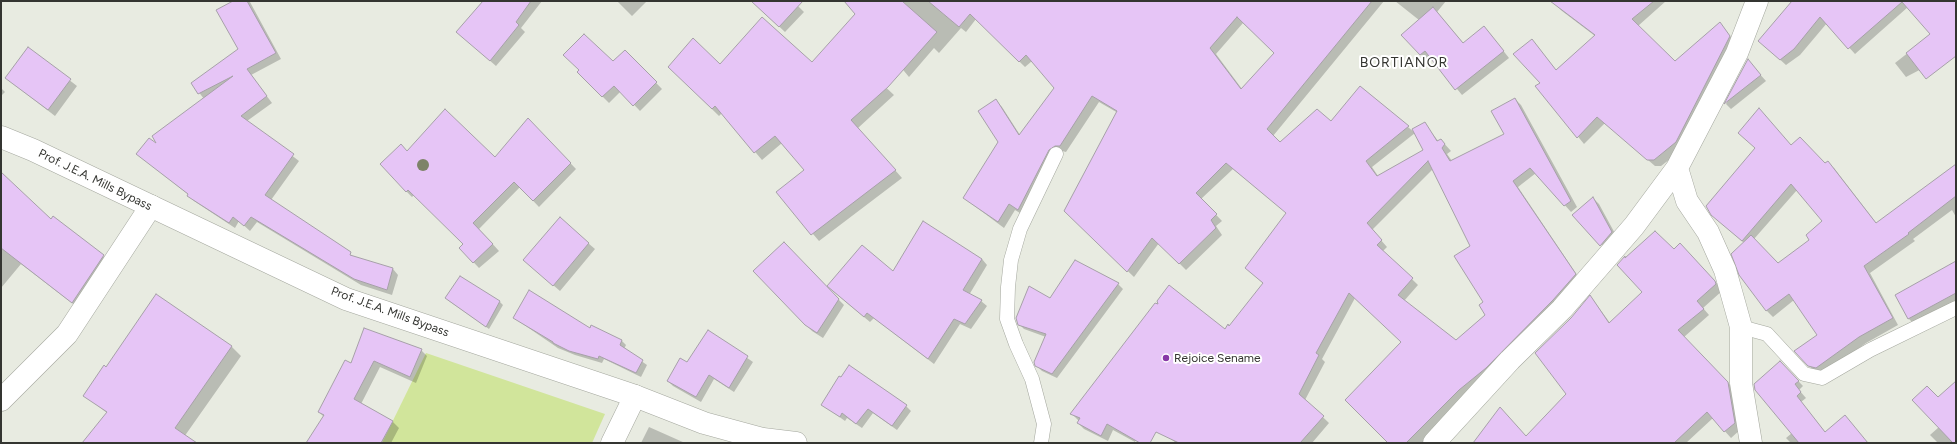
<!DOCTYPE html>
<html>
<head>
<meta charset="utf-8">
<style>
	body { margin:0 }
	#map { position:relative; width:1957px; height:444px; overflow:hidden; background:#e8ebe1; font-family:Figtree,sans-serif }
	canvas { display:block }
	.frame { position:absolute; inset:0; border:2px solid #343531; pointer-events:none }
</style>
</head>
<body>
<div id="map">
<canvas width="1957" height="444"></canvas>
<div class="frame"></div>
</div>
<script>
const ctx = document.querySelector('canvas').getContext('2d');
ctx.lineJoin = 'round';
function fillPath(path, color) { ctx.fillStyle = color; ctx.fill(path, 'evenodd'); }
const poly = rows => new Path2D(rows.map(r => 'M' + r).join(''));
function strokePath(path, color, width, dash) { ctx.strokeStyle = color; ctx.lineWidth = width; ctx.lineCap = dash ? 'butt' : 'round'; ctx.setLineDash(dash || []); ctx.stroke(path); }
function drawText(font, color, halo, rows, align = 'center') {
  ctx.font = font + ' Figtree,sans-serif'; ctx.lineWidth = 4; ctx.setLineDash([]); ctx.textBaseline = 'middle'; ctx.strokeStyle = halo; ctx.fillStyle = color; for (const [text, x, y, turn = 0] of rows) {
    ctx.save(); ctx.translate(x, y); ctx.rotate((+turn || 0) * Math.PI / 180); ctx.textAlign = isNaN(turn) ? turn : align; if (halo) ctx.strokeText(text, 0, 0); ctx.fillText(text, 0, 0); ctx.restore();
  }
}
const green = poly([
	[426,353,605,414,592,443,382,443]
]);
const shadow = poly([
	[235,1,250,2,281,59,251,75,272,103,247,121,299,161,271,200,355,258,393,269,398,275,392,295,361,285,257,222,250,231,239,221,235,228,194,201,189,195,137,154,159,147,204,99,192,83,239,50],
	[484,1,542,1,521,28,525,32,496,66,464,38],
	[617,1,647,1,632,16],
	[752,1,793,1,804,12,785,32],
	[846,1,1157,1,1184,28,1208,1,1384,1,1273,136,1280,143,1317,111,1332,123,1361,87,1415,133,1372,167,1378,176,1424,150,1414,129,1424,123,1439,142,1441,140,1451,151,1447,154,1452,161,1505,135,1492,112,1515,99,1521,105,1577,207,1571,212,1536,173,1518,187,1581,281,1559,307,1492,374,1465,396,1425,437,1430,443,1389,443,1346,400,1402,342,1355,298,1322,359,1325,362,1305,400,1329,423,1312,443,1176,443,1171,439,1192,363,1161,354,1135,442,1113,430,1108,441,1084,429,1078,423,1079,421,1072,414,1156,304,1160,306,1158,301,1169,286,1225,330,1228,326,1230,327,1264,284,1246,268,1287,213,1233,169,1201,199,1222,221,1216,226,1222,235,1186,270,1159,243,1134,277,1065,211,1118,113,1099,102,1066,152,1062,151,1055,156,1025,216,1015,210,1004,228,964,198,999,142,979,111,996,101,1002,107,1020,135,1055,88,1032,61,1025,67,976,19,966,32,961,28,939,53,934,48,909,77],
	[1243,23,1275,53,1242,89,1216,54],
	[1433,169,1471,246,1455,256,1484,302,1480,305,1487,316,1456,342,1404,301,1418,285,1383,251,1387,247,1372,230],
	[1395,1,1446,1,1437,12,1464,44,1490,34,1509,58,1462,95,1431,57,1427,61,1403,35,1419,20],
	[1555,1,1666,1,1638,26,1675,63,1720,24,1736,43,1683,149,1661,166,1655,166,1605,123,1584,144,1537,86,1542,84,1532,40,1556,70,1595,36,1562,11,1555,4],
	[1793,1,1956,1,1956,51,1906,77,1895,63,1932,34,1908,7,1855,54,1827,23,1800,55,1786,65,1766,47],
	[834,39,894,95,858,128,902,178,819,241,778,193,805,170,782,143,762,160,722,113,719,116,669,67,812,64],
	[28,48,77,86,55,116,6,78],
	[625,51,662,89,640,111,621,91,609,103,578,72,580,70,613,63],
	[1748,61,1766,81,1731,109,1726,104],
	[1,88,5,92,1,96],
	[1759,109,1791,146,1834,168,1877,224,1956,165,1956,217,1952,210,1913,239,1915,241,1870,273,1898,325,1866,343,1823,374,1816,372,1809,366,1818,335,1794,300,1773,317,1767,311,1740,274,1744,243,1719,221,1756,148],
	[1797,190,1824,222,1811,240,1778,264,1754,239],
	[528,119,576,169,539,207,520,187,479,229,499,251,479,268,460,248,464,244,414,195,412,197,406,191,407,152,495,158],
	[1,185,103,256,111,264,81,310,21,264,1,288],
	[1593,198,1599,204,1618,239,1607,251,1574,215],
	[560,219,595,249,560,291,531,266],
	[862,246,893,273,982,259,987,265,969,295,981,301,987,306,971,329,960,324,934,364,874,318,870,322,828,287,827,288,844,305,823,338,812,331,755,271,827,288],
	[1674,250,1686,250,1721,288,1722,291,1703,308,1709,315,1684,337,1734,389,1741,429,1731,438,1713,418,1686,443,1474,443,1527,437,1567,394,1572,319,1591,297,1610,323,1643,292,1625,257],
	[1956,263,1956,303,1915,325,1909,319,1896,295],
	[1118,284,1123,289,1057,378,1042,371,1036,365,1046,337,1024,329,1019,324,1050,300],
	[156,295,232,347,241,356,184,437,191,443,84,443,107,413,84,395,106,368],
	[449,301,500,302,503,305,489,329],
	[514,318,591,329,592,327,622,341,626,345,624,349,647,365,641,377,604,359,602,363,575,355,558,348],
	[708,331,753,362,734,392,714,379,701,402,673,386,668,381,688,364],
	[421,350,427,356,416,383,380,367,361,404,393,422,399,428,391,443,307,443,324,417,319,412,352,364],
	[1780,362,1803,386,1799,390,1806,398,1801,402,1826,433,1867,443,1791,443,1786,438,1792,433],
	[1956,382,1956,443,1938,443,1930,435,1939,427],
	[823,405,906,406,911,411,897,430,873,413,862,428,847,418,845,421],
	[649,427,685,443,641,443]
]);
const building = poly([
	[233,1,247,1,276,53,247,69,267,96,241,116,294,154,265,195,351,252,350,255,393,268,387,290,354,279,251,217,244,226,233,217,229,223,187,196,188,194,136,154,149,138,156,143,152,136,233,76,198,94,191,83,238,49,216,10,233,1],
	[483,1,531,1,516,22,519,25,490,61,456,32,483,1],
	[751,1,803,1,779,27,751,1],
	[844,1,902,1,937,32,888,87,851,120,896,170,811,235,776,192,804,170,775,136,754,153,715,106,712,109,668,67,693,38,720,64,762,17,812,62,855,14,844,1],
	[928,1,1372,1,1267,129,1280,142,1317,109,1331,121,1360,86,1409,126,1366,161,1377,176,1423,150,1412,129,1425,122,1437,141,1441,139,1445,144,1442,148,1450,161,1504,134,1491,111,1515,98,1571,201,1564,206,1530,168,1513,181,1576,274,1553,300,1486,368,1459,390,1406,443,1388,443,1345,400,1401,342,1349,293,1316,353,1319,355,1299,394,1324,416,1300,443,1179,443,1156,432,1150,443,1140,443,1107,424,1101,436,1077,423,1080,418,1070,414,1155,303,1158,304,1157,301,1169,285,1225,329,1228,324,1229,326,1263,283,1245,268,1286,213,1226,163,1196,193,1217,214,1211,220,1216,228,1179,264,1152,238,1127,272,1064,211,1117,111,1092,96,1060,146,1055,146,1049,150,1018,210,1009,204,998,222,963,198,998,142,978,111,996,99,1019,135,1054,88,1026,55,1019,62,970,14,959,27,928,1],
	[1237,17,1274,53,1241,89,1210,48,1237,17],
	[1428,161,1470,246,1454,256,1483,302,1479,305,1485,315,1456,340,1398,295,1413,278,1377,245,1382,240,1367,223,1428,161],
	[1550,1,1654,1,1632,19,1675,61,1720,22,1730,36,1676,142,1654,160,1647,160,1597,117,1577,138,1535,86,1540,83,1513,54,1532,39,1556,70,1595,35,1550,1],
	[1792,1,1956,1,1956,56,1926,79,1906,53,1930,34,1902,2,1848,49,1820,17,1794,49,1780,60,1758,41,1792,1],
	[1433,7,1463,43,1484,26,1504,51,1455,90,1425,51,1420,55,1401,35,1433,7],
	[584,34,613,61,625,50,657,82,633,106,614,86,602,97,577,72,579,70,563,55,584,34],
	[28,47,71,79,48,110,5,78,28,47],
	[1748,59,1761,75,1724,104,1748,59],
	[1759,108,1791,145,1800,137,1825,163,1828,161,1876,223,1956,164,1956,196,1908,233,1909,234,1864,266,1893,318,1859,337,1816,368,1808,366,1794,351,1817,335,1789,294,1766,311,1739,275,1731,254,1751,235,1778,263,1809,240,1806,235,1822,221,1791,184,1742,241,1711,215,1706,206,1755,148,1738,133,1759,108],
	[445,109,495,157,528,118,571,163,533,201,514,182,473,223,493,244,473,263,459,248,463,244,408,190,406,192,380,164,401,144,407,151,445,109],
	[1,172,51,219,53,216,104,255,72,303,1,248,1,172],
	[1593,197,1612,232,1600,246,1572,215,1593,197],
	[560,217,589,243,553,286,523,260,560,217],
	[923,221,982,259,963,290,982,300,965,324,954,319,928,359,867,313,864,317,827,286,862,245,893,271,923,221],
	[1655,231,1674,249,1680,243,1715,281,1716,284,1697,301,1704,309,1678,330,1728,382,1735,423,1724,432,1707,412,1674,443,1473,443,1500,407,1526,436,1566,394,1535,353,1571,318,1590,295,1609,323,1642,292,1617,265,1625,256,1625,258,1655,231],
	[784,242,839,299,817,333,805,325,753,271,784,242],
	[1075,260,1119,283,1052,374,1035,366,1034,362,1046,334,1018,325,1016,318,1029,286,1050,298,1075,260],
	[1956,261,1956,293,1908,319,1895,295,1956,261],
	[460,276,500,301,486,327,445,298,460,276],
	[529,290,590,328,591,325,622,340,620,345,643,360,636,373,599,356,598,359,569,351,553,343,553,342,513,318,529,290],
	[156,294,232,346,175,428,197,443,82,443,107,412,83,396,104,365,106,367,156,294],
	[364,328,422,349,410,377,374,361,354,399,393,421,381,443,306,443,324,415,318,412,345,360,351,363,364,328],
	[708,330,748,356,729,388,709,375,696,397,667,381,680,358,687,362,708,330],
	[1780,361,1799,381,1795,384,1801,392,1797,396,1825,432,1845,415,1868,443,1799,443,1755,390,1754,384,1780,361],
	[849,365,907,405,892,426,868,409,856,424,842,413,840,417,821,405,839,376,841,377,849,365],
	[1956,381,1956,443,1953,443,1912,400,1927,386,1938,397,1956,381]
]);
const service = poly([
	[1741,327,1767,334,1804,374,1822,378,1870,350,1956,308],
	[1041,443,1044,424,1032,379,1016,344,1007,319,1008,287,1011,260,1020,229,1056,154]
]);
const minor = poly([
	[1677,168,1687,201,1708,232,1725,270,1741,327,1741,383,1751,443],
	[1,400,67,334,151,206],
	[612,443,635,396],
	[1434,443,1510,360,1562,309,1634,226,1677,168,1737,53,1757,1]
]);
const tertiary = poly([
	[1,137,33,150,346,299,635,396,704,423,763,439,796,443]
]);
const trees = [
	[423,165]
];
const markers = [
	[1166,358,4,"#8838a7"]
];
const streetNames = [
	["Prof. J.E.A. Mills Bypass",95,180,26],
	["Prof. J.E.A. Mills Bypass",390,312,20]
];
const poiNames = [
	["Rejoice Sename",1174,358]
];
const quarterNames = [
	["BORTIANOR",1404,63]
];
fillPath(green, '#d1e59b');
fillPath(shadow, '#0003');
fillPath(building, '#e6c5f6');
strokePath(building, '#a6a0a8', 1);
strokePath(service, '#a4a79e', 15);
strokePath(minor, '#a4a79e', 23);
strokePath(tertiary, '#a4a79e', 23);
strokePath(service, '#fff', 14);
strokePath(minor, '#fff', 22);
strokePath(tertiary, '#fff', 22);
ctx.fillStyle = '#7d8368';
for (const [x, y] of trees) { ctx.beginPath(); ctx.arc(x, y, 6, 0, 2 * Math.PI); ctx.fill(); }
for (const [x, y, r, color] of markers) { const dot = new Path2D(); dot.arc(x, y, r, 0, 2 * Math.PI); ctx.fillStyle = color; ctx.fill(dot); strokePath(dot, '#fff', 1.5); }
drawText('12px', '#343531', '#fff', streetNames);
drawText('12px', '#343531', '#fff', poiNames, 'left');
ctx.letterSpacing = '1px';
drawText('14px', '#343531', '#fff', quarterNames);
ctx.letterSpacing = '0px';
</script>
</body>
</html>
